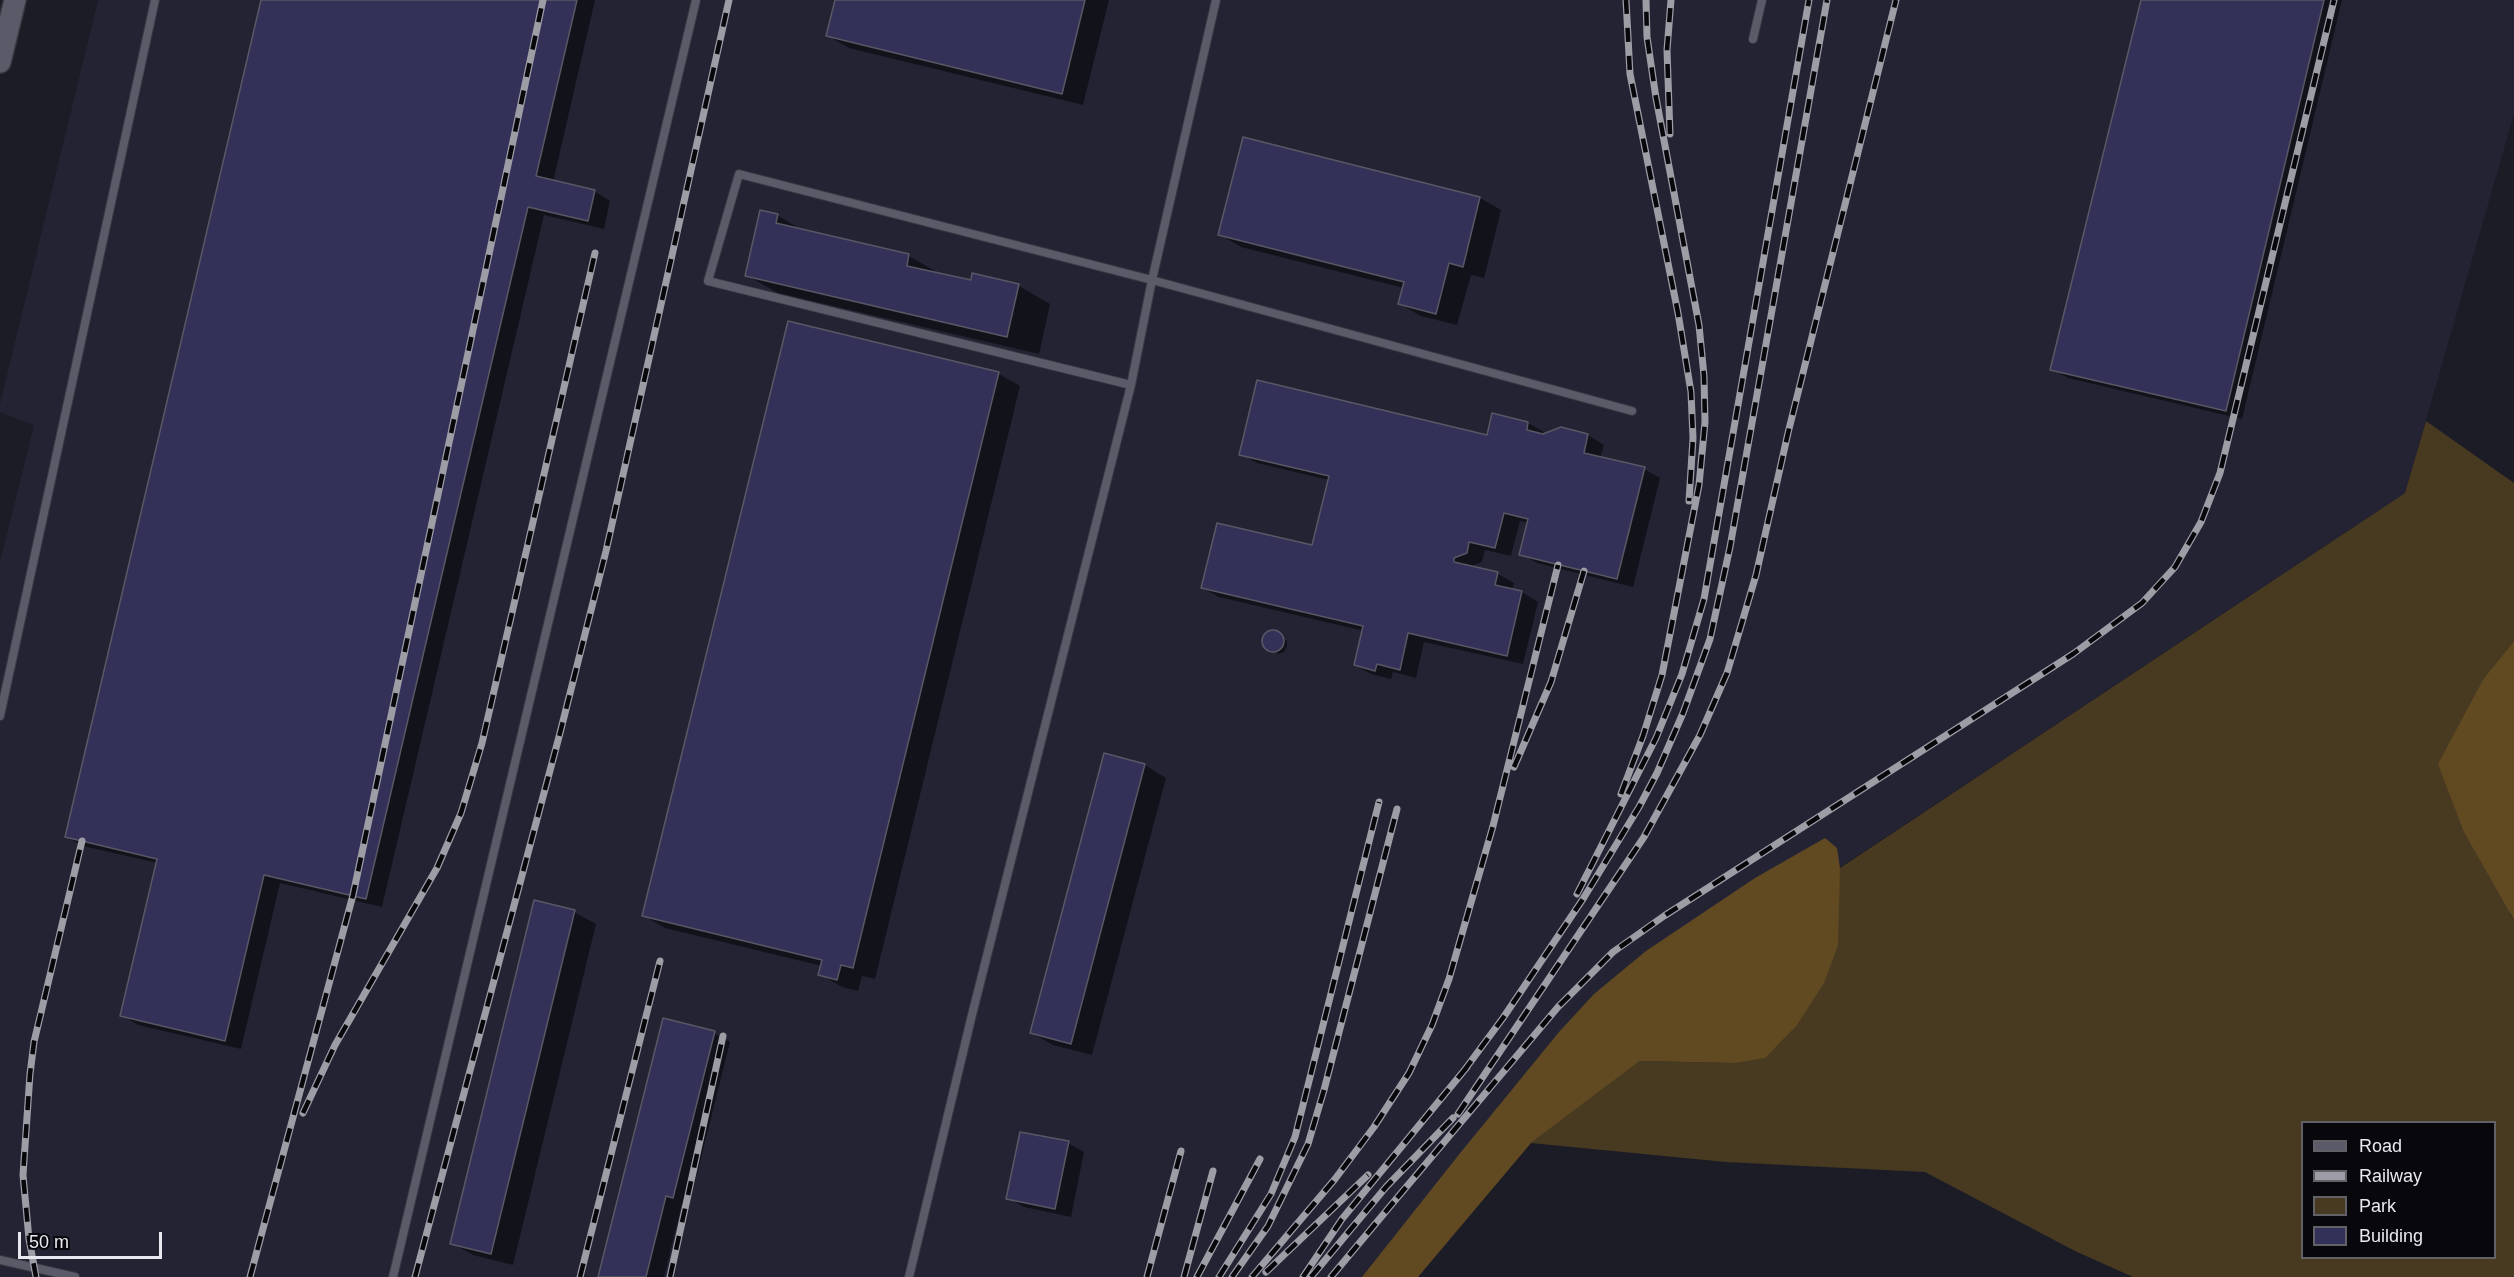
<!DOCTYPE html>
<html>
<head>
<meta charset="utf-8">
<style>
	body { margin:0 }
	#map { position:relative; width:2514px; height:1277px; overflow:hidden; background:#1c1c27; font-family:Helvetica,sans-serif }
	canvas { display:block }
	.legend { position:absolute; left:2301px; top:1121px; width:195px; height:138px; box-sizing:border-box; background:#07070c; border:2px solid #616167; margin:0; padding:8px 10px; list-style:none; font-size:18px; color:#e8e8f0 }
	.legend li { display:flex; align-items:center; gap:12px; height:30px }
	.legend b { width:30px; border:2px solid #616167 }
	.scale { position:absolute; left:18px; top:1232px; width:144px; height:27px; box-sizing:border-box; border:3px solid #e8e8f0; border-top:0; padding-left:8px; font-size:18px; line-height:21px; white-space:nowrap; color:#e8e8f0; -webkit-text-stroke:4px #07070c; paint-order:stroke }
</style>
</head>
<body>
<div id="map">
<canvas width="2514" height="1277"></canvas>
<ul class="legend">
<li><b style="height:8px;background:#5a5a68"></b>Road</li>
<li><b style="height:8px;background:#9d9da6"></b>Railway</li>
<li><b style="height:16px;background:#483a20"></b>Park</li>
<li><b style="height:16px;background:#333157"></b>Building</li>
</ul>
<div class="scale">50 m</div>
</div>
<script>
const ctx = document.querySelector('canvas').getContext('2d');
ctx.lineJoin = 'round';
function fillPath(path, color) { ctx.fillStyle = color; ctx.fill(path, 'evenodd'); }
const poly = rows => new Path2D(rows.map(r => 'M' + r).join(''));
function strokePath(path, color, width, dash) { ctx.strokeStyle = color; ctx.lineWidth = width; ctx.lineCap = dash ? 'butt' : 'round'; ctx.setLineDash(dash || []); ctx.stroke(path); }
const built = poly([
	[98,0,2514,0,2514,114,2405,493,1665,983,1418,1277,0,1277,0,562,34,425,0,412,0,404]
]);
const green = poly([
	[2426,421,2514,483,2514,641,2484,678,2510,914,2514,920,2514,1277,2133,1277,2075,1251,1925,1172,1726,1162,1531,1143,1640,1061,1734,1063,1839,877,1840,868,2405,493],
	[2302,1122,2494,1122,2494,1258,2302,1258]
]);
const forest = poly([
	[2514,641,2514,920,2464,832,2438,764,2484,678],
	[1825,838,1837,848,1840,868,1838,945,1824,983,1797,1025,1765,1058,1734,1063,1640,1061,1531,1143,1418,1277,1362,1277,1461,1152,1559,1032,1594,994,1646,951,1755,878]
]);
const shadow = poly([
	[262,0,595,0,553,182,594,191,610,201,604,229,544,215,382,907,280,883,241,1049,138,1025,122,1015,158,863,83,846,67,837],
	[836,0,1109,0,1083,105,849,48,828,36],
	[2142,0,2342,0,2242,419,2068,378,2052,369],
	[1244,139,1480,198,1501,210,1484,278,1471,275,1457,325,1421,316,1400,304,1404,288,1241,247,1219,234],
	[777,215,805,232,909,256,940,274,972,282,974,275,1019,286,1050,304,1039,354,778,293,746,275],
	[789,323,999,374,1020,386,875,979,862,976,858,991,842,987,820,974,822,966,665,928,644,916],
	[1528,423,1544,432,1543,435,1588,435,1604,445,1600,458,1644,469,1660,478,1633,587,1537,563,1521,554,1529,523,1520,521,1511,556,1485,550,1482,562,1469,567,1498,574,1514,583,1512,590,1522,592,1538,602,1523,664,1424,642,1416,678,1393,672,1391,679,1371,674,1355,665,1364,631,1219,597,1203,588,1313,547,1329,480,1257,463,1241,454,1488,437],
	[1274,632,1287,641,1287,647,1284,652,1279,654,1265,646,1266,636],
	[1145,765,1166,778,1092,1055,1053,1045,1032,1033],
	[574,912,596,924,513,1265,473,1255,452,1243],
	[714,1033,730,1042,689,1206,682,1204,664,1277,599,1277],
	[1068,1143,1084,1152,1071,1217,1024,1207,1008,1198]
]);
const building = poly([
	[261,0,577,0,536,176,595,190,588,221,528,207,366,899,264,875,225,1041,120,1016,157,859,65,837,261,0],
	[835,0,1085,0,1062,94,826,36,835,0],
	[2141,0,2324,0,2226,411,2050,370,2141,0],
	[1243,137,1480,197,1463,267,1449,263,1436,314,1398,304,1404,282,1218,235,1243,137],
	[760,210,778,214,776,223,909,254,907,266,971,280,972,273,1019,284,1007,337,745,276,760,210],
	[788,321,999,372,853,968,841,965,837,980,818,975,822,960,642,916,788,321],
	[1257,380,1487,435,1492,413,1528,422,1527,430,1543,434,1561,427,1588,434,1584,453,1645,467,1617,579,1519,555,1528,519,1504,513,1495,548,1469,542,1467,553,1454,558,1454,562,1498,572,1495,585,1522,591,1507,656,1408,633,1400,670,1377,664,1375,671,1354,665,1363,626,1201,588,1217,523,1312,545,1329,476,1239,455,1257,380],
	'1262 641a11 11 0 1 1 22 0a11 11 0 1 1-22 0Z',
	[1104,753,1145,764,1071,1044,1030,1033,1104,753],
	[534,900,575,910,491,1254,450,1244,534,900],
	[663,1018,715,1031,673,1198,666,1196,646,1277,598,1277,663,1018],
	[1020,1132,1069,1141,1055,1209,1006,1199,1020,1132]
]);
const service = poly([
	[1753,39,1762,0],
	[1131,385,708,281,739,174,1152,280,1632,411],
	[0,716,155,0],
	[0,1260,75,1277],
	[393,1277,696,0],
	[909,1277,971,1019,1131,385,1152,280,1216,0]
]);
const secondary = poly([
	[0,62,15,0]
]);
const rail = poly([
	[1626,0,1630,74,1678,313,1691,392,1693,438,1689,501],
	[1670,134,1667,50,1671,0],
	[1514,767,1551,682,1584,571],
	[1621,794,1643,736,1662,675,1699,485,1705,422,1704,376,1699,325,1656,98,1647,37,1646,0],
	[1577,894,1656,738,1682,674,1704,599,1809,0],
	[1463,1072,1503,1018,1583,899,1639,807,1657,773,1683,713,1710,639,1730,547,1827,0],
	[303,1113,335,1045,437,868,461,813,482,743,595,253],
	[1458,1114,1644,837,1700,735,1727,673,1756,575,1788,433,1896,0],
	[1397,1198,1558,1007,1613,952,1664,916,2073,654,2142,603,2175,567,2201,522,2220,473,2334,0],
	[1266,1272,1368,1175],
	[36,1277,29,1239,23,1175,30,1074,34,1042,82,841],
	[250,1277,353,895,543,0],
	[415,1277,560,733,606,551,729,0],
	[580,1277,660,961],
	[670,1277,723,1036],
	[1147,1277,1181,1151],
	[1184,1277,1213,1171],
	[1197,1277,1260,1159],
	[1219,1277,1271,1194,1295,1137,1379,802],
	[1232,1277,1268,1226,1308,1144,1324,1090,1397,809],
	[1252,1277,1335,1179,1374,1127,1409,1073,1432,1025,1449,979,1493,826,1558,565],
	[1303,1277,1342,1219,1467,1067],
	[1311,1277,1386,1187,1453,1118],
	[1331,1277,1402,1192]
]);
fillPath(built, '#232334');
fillPath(green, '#483a20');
fillPath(forest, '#614a21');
fillPath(shadow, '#0007');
fillPath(building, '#333157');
strokePath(building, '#585865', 1.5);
strokePath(service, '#383841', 10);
strokePath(secondary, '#383841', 24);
strokePath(service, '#5a5a68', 8);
strokePath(secondary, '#5a5a68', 21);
strokePath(rail, '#9d9da6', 7);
strokePath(rail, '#07070c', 4.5, [14]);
</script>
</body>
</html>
